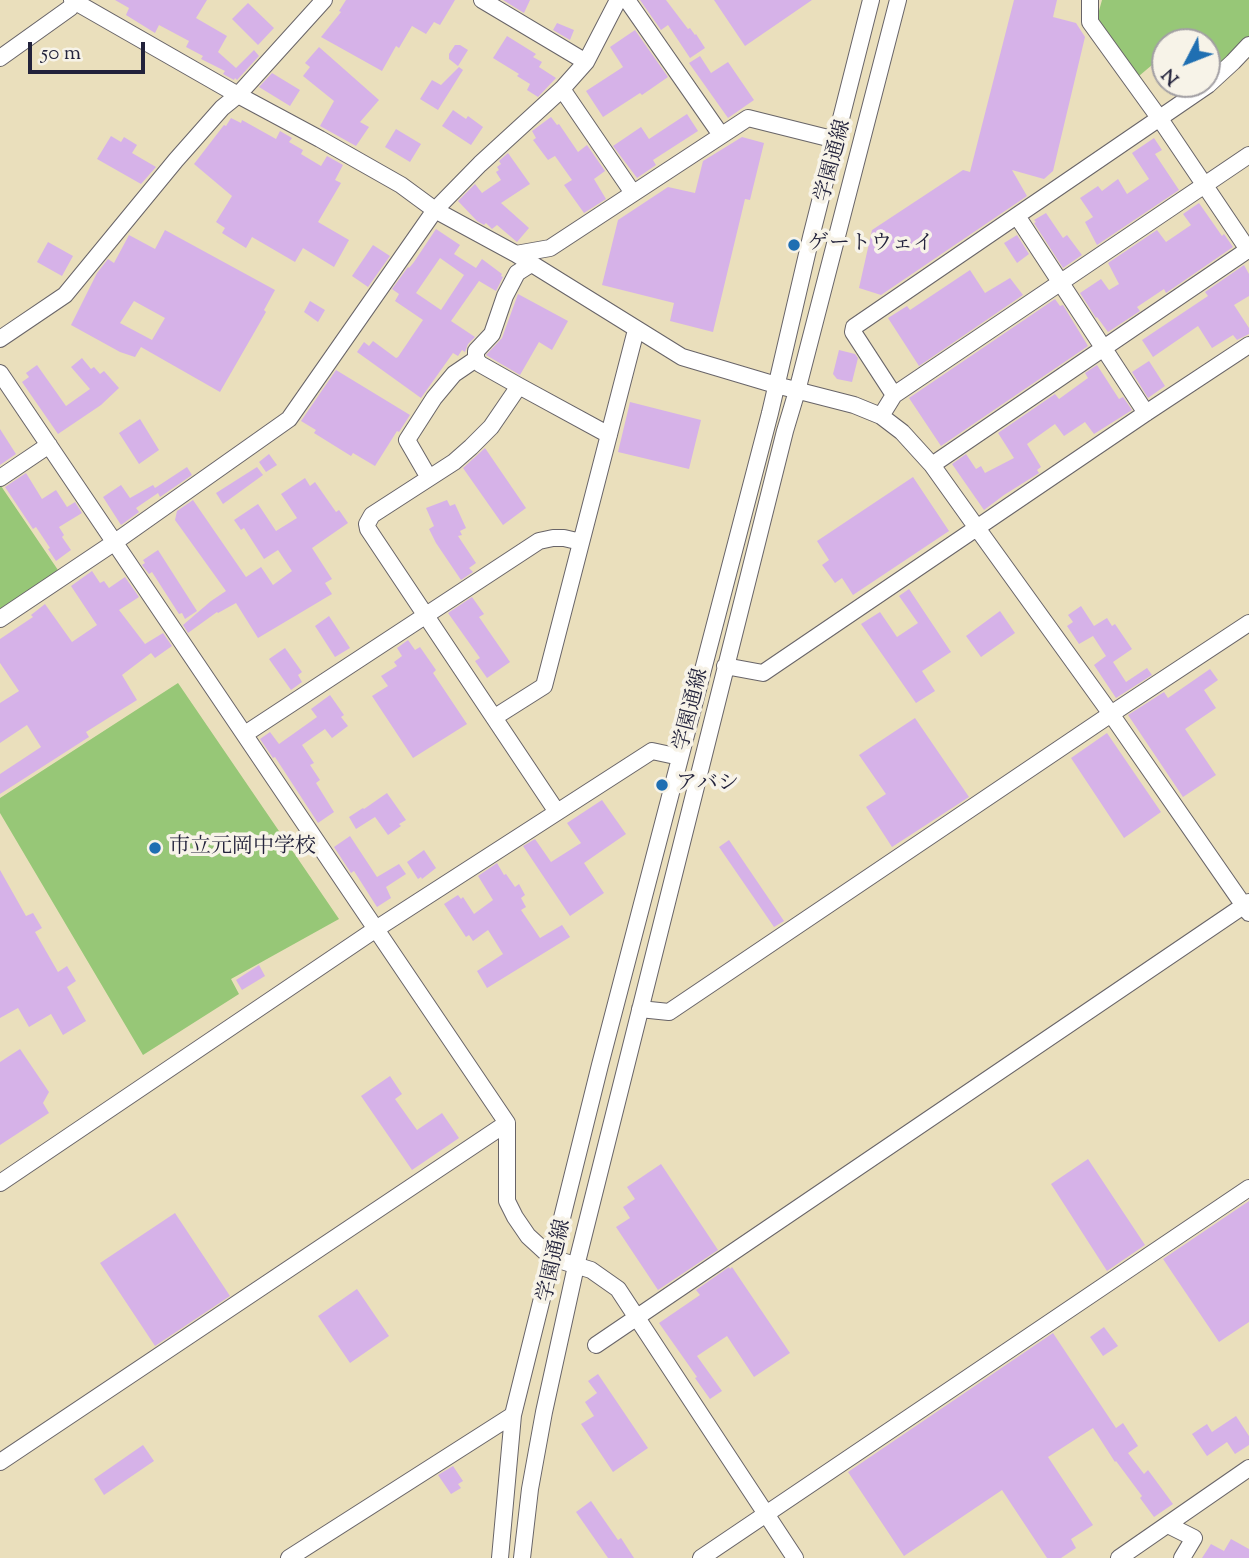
<!DOCTYPE html>
<html>
<head>
<meta charset="utf-8">
<style>
	body { margin:0 }
	#map { position:relative; width:1249px; height:1558px; overflow:hidden; background:#eadfbc; font-family:"Sorts Mill Goudy",serif }
	canvas { display:block }
	.north { position:absolute; left:1151px; top:28px; width:70px; height:70px; box-sizing:border-box; background:#f7f3e8; border:2px solid #a29fa3; border-radius:50%; rotate:228deg; font-size:19px; font-weight:700; line-height:28px; text-align:center; color:#22223b }
	.north::after { content:''; display:block; margin:auto; width:24px; height:32px; background:#1f6fb2; clip-path:polygon(50% 0,100% 100%,50% 72%,0 100%) }
	.scale { position:absolute; left:28px; top:42px; width:117px; height:32px; box-sizing:border-box; border:4px solid #22223b; border-top:0; padding-left:9px; font-size:21px; line-height:24px; white-space:nowrap; color:#22223b; -webkit-text-stroke:5px #f7f3e8; paint-order:stroke }
</style>
</head>
<body>
<div id="map">
<canvas width="1249" height="1558"></canvas>
<div class="north">N</div>
<div class="scale">50 m</div>
</div>
<script>
const ctx = document.querySelector('canvas').getContext('2d');
ctx.lineJoin = 'round';
function fillPath(path, color) { ctx.fillStyle = color; ctx.fill(path, 'evenodd'); }
const poly = rows => new Path2D(rows.map(r => 'M' + r).join(''));
function strokePath(path, color, width, dash) { ctx.strokeStyle = color; ctx.lineWidth = width; ctx.lineCap = dash ? 'butt' : 'round'; ctx.setLineDash(dash || []); ctx.stroke(path); }
function drawText(font, color, halo, rows, align = 'center') {
  ctx.font = font + ' "Sorts Mill Goudy","Noto Serif JP",serif'; ctx.lineWidth = 7; ctx.setLineDash([]); ctx.textBaseline = 'middle'; ctx.strokeStyle = halo; ctx.fillStyle = color; for (const [text, x, y, turn = 0] of rows) {
    ctx.save(); ctx.translate(x, y); ctx.rotate((+turn || 0) * Math.PI / 180); ctx.textAlign = isNaN(turn) ? turn : align; if (halo) ctx.strokeText(text, 0, 0); ctx.fillText(text, 0, 0); ctx.restore();
  }
}
const green = poly([
	[1102,0,1249,0,1249,37,1207,78,1207,42,1165,42,1165,54,1139,76,1101,25,1097,18],
	[0,486,1,486,60,573,4,609,0,608],
	[178,683,339,919,231,979,239,994,143,1055,0,813,0,798]
]);
const building = poly([
	[115,0,207,0,196,18,227,36,218,52,236,68,254,50,259,56,237,80,235,78,234,80,223,74,225,71,201,59,203,56,186,47,189,41,159,25,155,33,126,15,129,8],
	[346,0,455,0,440,25,434,22,426,34,412,26,399,48,396,46,382,71,321,37,341,12,339,11],
	[503,0,530,0,524,13],
	[640,0,666,0,688,29,690,28,695,35,696,34,705,48,690,58,668,25,661,30],
	[714,0,812,0,745,46],
	[1014,0,1057,0,1053,17,1076,23,1085,37,1053,171,1044,179,1012,170,1027,196,881,295,859,288,872,230,963,170,970,172],
	[248,3,274,28,258,45,232,19],
	[557,23,574,30,570,40,553,30],
	[635,30,668,77,642,95,640,93,603,117,586,91,623,67,610,47],
	[507,36,536,54,533,57,542,62,539,67,556,78,538,97,527,90,530,84,517,76,519,74,493,58],
	[455,45,460,45,468,50,458,66,449,59,449,54],
	[319,47,379,100,360,122,369,127,356,146,320,126,334,101,303,76,310,67,305,63],
	[700,56,711,73,728,62,754,100,728,118,689,63],
	[459,67,463,70,438,110,420,99,432,80,441,85],
	[272,73,300,90,290,106,259,87],
	[453,110,466,119,468,116,483,127,471,145,442,126],
	[687,114,698,131,653,160,656,165,637,178,613,146,641,127,649,139],
	[551,117,557,125,559,124,578,152,587,145,605,171,594,179,606,199,584,213,564,185,572,180,555,156,548,160,533,140,536,138,532,131],
	[231,118,241,123,242,120,276,139,280,131,292,138,289,142,303,150,301,154,321,166,327,156,343,165,335,180,341,183,318,222,349,240,334,267,303,248,295,262,252,237,246,248,222,233,225,228,216,222,232,196,194,164,224,125,226,126],
	[396,129,421,144,410,162,385,147],
	[111,136,121,142,124,137,137,145,132,153,156,167,141,184,97,159],
	[742,137,764,143,750,200,745,199,713,332,670,321,674,303,602,285,618,220,668,187,695,193,703,161],
	[1154,138,1162,150,1155,154,1179,190,1097,245,1085,222,1093,217,1080,198,1098,186,1102,191,1118,179,1127,194,1149,179,1132,153],
	[508,153,530,184,501,203,529,228,517,242,497,225,492,229,486,223,484,225,477,221,458,201,475,184,482,193,501,180,496,172,499,170,497,167,501,164,499,161],
	[1199,203,1222,236,1224,234,1233,247,1166,293,1164,289,1137,307,1140,311,1108,332,1097,317,1096,318,1080,293,1101,279,1109,290,1119,284,1108,263,1157,230,1166,242,1191,225,1183,214],
	[1046,213,1063,238,1067,235,1082,255,1063,268,1034,223,1036,222,1034,220],
	[436,229,460,245,454,254,476,268,482,259,502,274,501,276,503,277,496,291,479,281,451,321,475,337,468,344,465,352,462,350,458,356,453,353,421,398,357,352,364,342,369,346,373,341,396,358,398,357,423,320,395,301,399,294,392,289,408,267,409,268,414,262],
	[440,258,464,275,441,310,416,293],
	[165,230,275,290,264,310,266,312,220,392,141,347,135,357,120,352,71,325,97,273,108,259,114,263,129,235,155,249],
	[134,301,165,318,152,340,120,323],
	[1017,235,1029,254,1017,263,1004,243],
	[48,242,73,256,62,276,37,262],
	[373,245,390,256,368,287,352,276],
	[1244,265,1249,274,1249,296,1234,305,1249,328,1249,334,1237,340,1233,335,1212,348,1198,326,1153,357,1142,340,1208,296,1205,292],
	[970,270,985,293,1010,278,1023,295,919,366,888,318,907,306,910,310],
	[518,294,568,321,552,350,539,342,520,375,486,355,502,338],
	[1055,299,1060,306,1063,305,1088,346,941,446,909,398],
	[310,301,325,310,318,322,304,312],
	[839,350,855,354,858,358,852,382,837,379,833,374],
	[82,358,91,369,94,367,100,374,104,371,119,388,101,405,58,434,22,382,29,377,26,373,37,365,66,406,90,389,71,367],
	[1149,361,1165,386,1148,398,1132,372],
	[1097,365,1119,399,1123,397,1132,410,1094,434,1085,422,1064,436,1055,424,1027,444,1041,467,1037,470,1039,473,1004,495,984,510,952,464,966,454,976,469,981,466,985,473,1014,458,998,433,1055,394,1059,399,1088,378,1085,373],
	[336,370,410,415,399,432,397,431,375,466,353,453,351,456,314,433,316,430,301,421],
	[630,402,701,420,689,469,618,452],
	[140,419,159,450,139,464,119,433],
	[0,429,16,454,0,465],
	[485,448,526,508,503,525,463,468],
	[269,454,277,465,266,472,259,462],
	[187,467,192,475,160,497,158,493,136,508,139,512,121,525,103,497,121,485,130,498,153,485,155,488],
	[257,467,263,475,223,504,216,493],
	[26,473,42,499,56,490,67,507,75,502,82,513,59,527,64,535,62,537,71,550,56,561,48,549,50,548,36,527,33,529,5,487],
	[913,477,949,531,853,595,842,578,835,583,822,565,829,560,817,541],
	[305,478,310,486,315,482,336,512,339,510,348,523,312,548,332,579,325,583,332,594,258,638,236,603,218,613,217,612,188,633,183,625,211,601,226,591,175,520,177,511,193,500,246,577,261,567,273,585,292,571,278,550,264,559,244,528,241,530,234,520,258,504,276,531,297,518,281,494],
	[447,500,450,506,455,504,466,528,460,531,462,535,458,536,476,563,469,568,473,572,461,580,436,543,429,529,434,526,426,508],
	[158,550,197,611,185,619,182,613,179,614,152,572,149,574,142,565,145,563,143,560],
	[92,571,100,583,104,581,109,588,125,577,139,597,119,610,145,644,163,633,172,646,155,658,151,653,122,675,137,700,86,732,89,737,0,794,0,774,41,747,27,725,0,743,0,703,19,691,0,663,0,639,33,617,31,615,45,604,72,642,97,625,71,586],
	[909,589,951,652,922,671,935,691,916,703,861,624,880,612,897,637,918,623,899,596],
	[472,597,484,614,479,617,510,662,487,678,475,661,480,658,448,613],
	[1081,606,1094,626,1107,618,1112,626,1115,624,1132,649,1113,662,1126,682,1147,668,1152,675,1116,698,1094,665,1106,656,1093,636,1079,644,1067,626,1073,622,1068,615],
	[1000,611,1015,633,981,657,966,636],
	[329,616,350,648,335,657,315,626],
	[408,640,415,650,420,647,436,670,433,673,467,724,413,758,372,696,388,686,381,676,397,666,394,662,402,656,397,648],
	[285,648,302,672,298,675,302,682,291,690,269,659],
	[1210,669,1218,680,1204,690,1216,708,1185,729,1216,775,1183,797,1128,715,1164,692,1168,698],
	[330,695,344,715,341,717,348,726,332,738,325,729,302,745,314,763,310,765,320,780,316,783,334,812,318,823,275,757,273,758,260,739,270,732,279,744,317,717,311,709],
	[915,718,969,797,892,847,866,807,886,794,859,755],
	[1107,733,1161,812,1124,838,1071,758],
	[387,793,406,820,399,824,401,826,388,835,375,817,356,829,349,817,363,808,364,809],
	[602,800,626,834,584,863,604,893,570,916,523,846,535,839,551,862,581,843,567,823],
	[350,836,377,877,399,864,406,874,386,887,391,898,377,907,354,871,351,873,334,847],
	[729,840,784,921,774,927,719,847],
	[424,850,436,868,422,879,421,877,418,879,407,862],
	[497,863,504,875,506,874,515,887,519,884,525,895,521,898,526,907,521,910,540,938,562,925,570,937,487,988,477,971,503,954,488,930,473,941,469,935,466,937,444,904,458,895,461,899,463,897,474,914,493,900,478,876],
	[0,870,26,916,33,913,42,928,35,932,58,972,67,966,76,981,67,987,86,1021,63,1035,51,1014,29,1027,18,1008,0,1018],
	[259,965,265,976,242,990,236,980],
	[20,1049,49,1092,43,1103,49,1113,0,1145,0,1062],
	[390,1076,402,1094,395,1099,417,1130,442,1113,459,1138,412,1170,361,1096],
	[1088,1159,1145,1245,1107,1271,1051,1184],
	[661,1164,718,1250,658,1290,616,1227,630,1218,623,1207,635,1199,627,1187],
	[1249,1201,1249,1322,1219,1342,1163,1259],
	[175,1213,230,1296,155,1346,100,1263],
	[729,1267,730,1269,732,1267,790,1353,754,1377,727,1336,697,1356,722,1391,710,1399,695,1378,697,1377,659,1323,700,1295,696,1290],
	[357,1289,389,1336,350,1363,318,1316],
	[1104,1327,1118,1346,1103,1356,1090,1337],
	[1053,1333,1116,1428,1123,1423,1138,1446,1128,1453,1144,1474,1148,1470,1173,1504,1154,1517,1140,1498,1142,1496,1116,1461,1115,1462,1093,1428,1048,1457,1093,1525,1071,1539,1076,1548,1061,1558,1047,1558,1002,1490,904,1556,848,1472],
	[598,1374,648,1448,613,1472,581,1424,594,1416,585,1402,597,1393,588,1381],
	[1236,1416,1249,1436,1249,1445,1235,1454,1227,1442,1207,1456,1192,1434,1207,1424,1212,1432],
	[143,1445,154,1461,104,1495,94,1479],
	[453,1466,463,1481,458,1484,461,1488,451,1494,438,1475],
	[591,1501,618,1540,621,1538,634,1558,608,1558,576,1512],
	[1231,1539,1249,1549,1249,1558,1202,1558,1211,1544,1224,1551]
]);
const minor = poly([
	[72,0,238,95,320,139,401,185,435,210,516,254,550,248,748,118,836,140],
	[482,0,586,62],
	[627,0,721,135],
	[1090,0,1090,22,1160,119,1249,251],
	[0,58,70,8,74,1],
	[562,89,633,193],
	[1017,216,1146,413],
	[516,254,682,357,776,385,854,405,881,416,902,432,932,465,977,528,1111,714,1249,913],
	[531,264,517,273,505,296,492,334,476,351,476,359,480,364,519,386,609,435],
	[0,339,65,295,176,160,222,108,238,95,324,0],
	[0,373,507,1123,507,1201,515,1217,528,1236,552,1258,591,1270,618,1289,795,1558],
	[519,386,491,427,471,447,454,462,372,515,367,524,368,529,557,812],
	[894,395,1249,155],
	[881,416,894,395,853,332,854,327,1208,85,1233,62,1249,45],
	[932,465,1249,249],
	[0,478,49,445],
	[429,478,407,440,434,398,454,374,476,359],
	[0,619,115,542,289,419,435,210,480,164,562,89,586,62,618,0],
	[725,666,763,673,1146,413,1249,345],
	[495,717,544,686,636,330],
	[245,734,539,541,553,538,564,538,581,542],
	[640,1009,669,1012,1111,714,1249,623],
	[0,1183,376,929,652,751,680,757],
	[596,1345,1249,902],
	[0,1462,507,1123],
	[1168,1525,1194,1538,1182,1558],
	[289,1558,513,1415],
	[500,1558,513,1415,600,1065,770,413,811,237,871,0],
	[522,1558,530,1489,544,1412,576,1266,785,431,797,391,898,0],
	[701,1558,1249,1188],
	[1119,1558,1249,1468]
]);
const markers = [
	[794,245,7,"#1f6fb2"],
	[662,785,7,"#1f6fb2"],
	[155,848,7,"#1f6fb2"]
];
const streetNames = [
	["学園通線",835,161,-75],
	["学園通線",693,710,-76],
	["学園通線",556,1261,-77]
];
const poiNames = [
	["ゲートウェイ",808,245],
	["アバシ",676,785],
	["市立元岡中学校",169,848]
];
fillPath(green, '#97c777');
fillPath(building, '#d6b2e8');
strokePath(minor, '#686468', 18);
strokePath(minor, '#fff', 16);
for (const [x, y, r, color] of markers) { const dot = new Path2D(); dot.arc(x, y, r, 0, 2 * Math.PI); ctx.fillStyle = color; ctx.fill(dot); strokePath(dot, '#f7f3e8', 2.5); }
drawText('21px', '#22223b', '#f7f3e8', streetNames);
drawText('21px', '#22223b', '#f7f3e8', poiNames, 'left');
</script>
</body>
</html>
